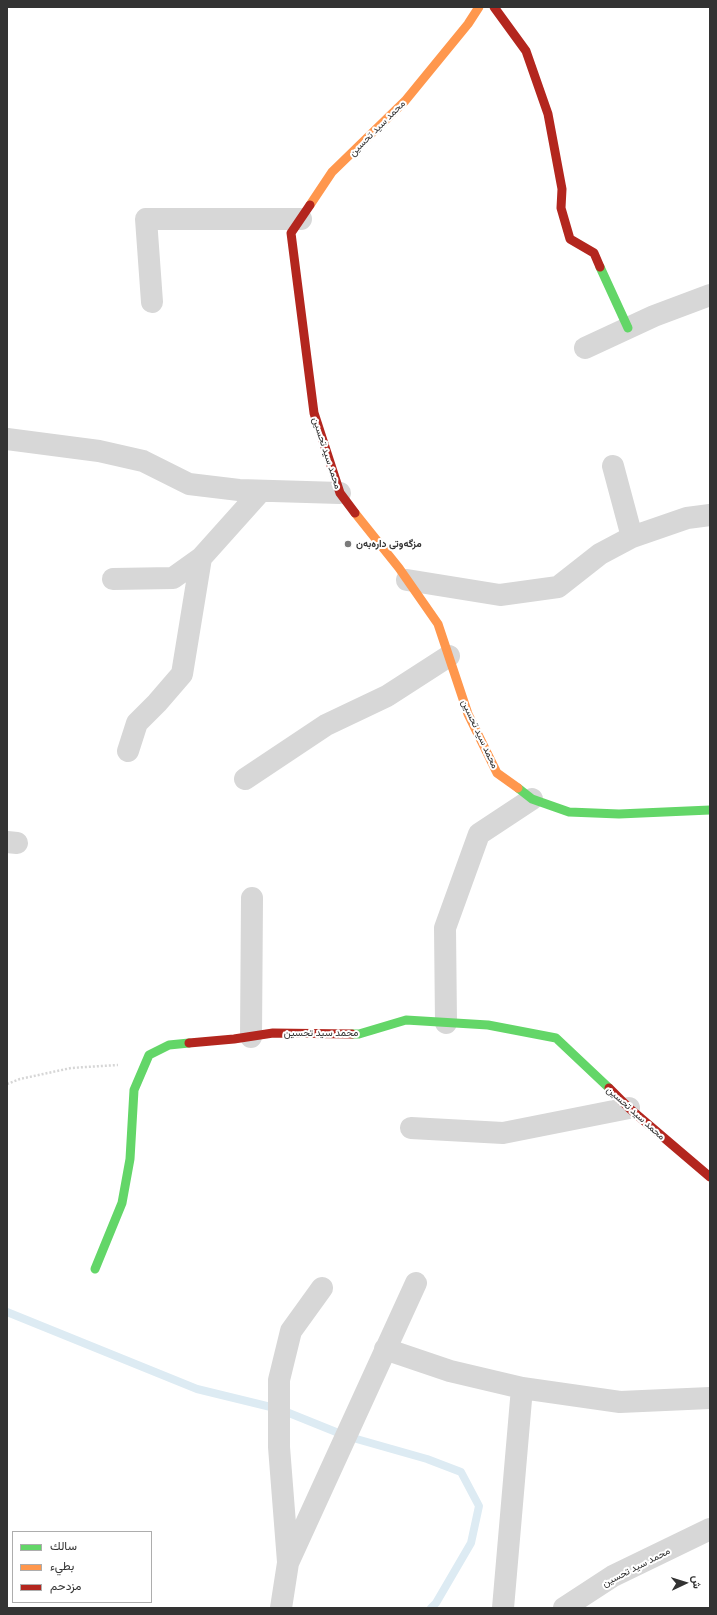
<!DOCTYPE html>
<html>
<head>
<meta charset="utf-8">
<style>
	body { margin:0 }
	#map { position:relative; width:717px; height:1615px; overflow:hidden; background:#fff; font-family:Lato,Vazirmatn,sans-serif }
	canvas { display:block }
	.frame { position:absolute; inset:0; border:8px solid #333; pointer-events:none }
	.legend { position:absolute; left:12px; top:1531px; width:140px; height:72px; box-sizing:border-box; background:#fff; border:1px solid #adadad; margin:0; padding:5px 7px; list-style:none; font-size:12px; color:#333 }
	.legend li { display:flex; align-items:center; gap:8px; height:20px }
	.legend b { width:20px; border:1px solid #adadad }
	.north { position:absolute; left:665px; top:1563px; width:40px; height:40px; -webkit-text-stroke:3px #fff; paint-order:stroke; rotate:86deg; font-size:11px; font-weight:700; line-height:16px; text-align:center; color:#333 }
	.north::after { content:''; display:block; margin:auto; width:14px; height:18px; background:#333; clip-path:polygon(50% 0,100% 100%,50% 72%,0 100%) }
</style>
</head>
<body>
<div id="map">
<canvas width="717" height="1615"></canvas>
<div class="frame"></div>
<ul class="legend">
<li><b style="height:5px;background:#63d668"></b>سالك</li>
<li><b style="height:5px;background:#ff974d"></b>بطيء</li>
<li><b style="height:5px;background:#b3261e"></b>مزدحم</li>
</ul>
<div class="north">ش</div>
</div>
<script>
const ctx = document.querySelector('canvas').getContext('2d');
ctx.lineJoin = 'round';
const poly = rows => new Path2D(rows.map(r => 'M' + r).join(''));
function strokePath(path, color, width, dash) { ctx.strokeStyle = color; ctx.lineWidth = width; ctx.lineCap = dash ? 'butt' : 'round'; ctx.setLineDash(dash || []); ctx.stroke(path); }
function drawText(font, color, halo, rows, align = 'center') {
  ctx.font = font + ' Lato,Vazirmatn,sans-serif'; ctx.lineWidth = 4; ctx.setLineDash([]); ctx.textBaseline = 'middle'; ctx.strokeStyle = halo; ctx.fillStyle = color; for (const [text, x, y, turn = 0] of rows) {
    ctx.save(); ctx.translate(x, y); ctx.rotate((+turn || 0) * Math.PI / 180); ctx.textAlign = isNaN(turn) ? turn : align; if (halo) ctx.strokeText(text, 0, 0); ctx.fillText(text, 0, 0); ctx.restore();
  }
}
const stream = poly([
	[7,1312,197,1389,279,1409,346,1436,427,1459,461,1472,479,1506,471,1543,436,1603,431,1608]
]);
const path = poly([
	[7,1084,20,1079,71,1068,118,1065]
]);
const street = poly([
	[152,302,146,219,301,219],
	[585,348,654,316,710,295],
	[7,439,99,451,143,461,189,484,239,490,340,493],
	[613,466,632,537],
	[113,579,173,578,201,558,261,491],
	[407,580,500,595,558,587,600,554,632,537,687,518,710,515],
	[128,751,137,723,157,703,182,674,201,558],
	[245,779,326,725,387,696,449,656],
	[7,842,17,843],
	[446,1023,445,928,479,834,532,799],
	[251,1037,252,898],
	[411,1128,503,1133,629,1108],
	[385,1349,450,1371,522,1388,620,1402,710,1398],
	[288,1562,279,1447,279,1380,291,1331,322,1288],
	[281,1608,288,1563,416,1283],
	[503,1608,522,1388],
	[564,1608,613,1576,710,1529]
]);
const fast = poly([
	[600,267,628,328],
	[518,788,532,799,569,812,619,814,710,810],
	[352,1034,359,1034,406,1020,488,1025,556,1038,609,1088],
	[95,1269,122,1203,130,1159,134,1090,149,1055,169,1045,189,1043]
]);
const slow = poly([
	[310,205,332,172,405,101,468,24,479,7],
	[355,513,399,568,438,624,468,714,497,773,518,788]
]);
const jam = poly([
	[494,7,526,51,548,114,562,189,561,208,570,239,594,253,600,267],
	[310,205,291,233,314,413,340,493,355,513],
	[189,1043,234,1039,273,1033,352,1034],
	[609,1088,629,1108,710,1177]
]);
const markers = [
	[348,544,4,"#7a7a7a"]
];
const streetNames = [
	["محمد سید تحسین",377,128,-45],
	["محمد سید تحسین",327,453,72],
	["محمد سید تحسین",480,734,65],
	["محمد سید تحسین",321,1033],
	["محمد سید تحسین",636,1113,42],
	["محمد سید تحسین",636,1567,-27]
];
const poiNames = [
	["مزگەوتی دارەبەن",356,544]
];
strokePath(stream, '#ddebf3', 8);
strokePath(path, '#d6d6d6', 2.5, [2, 2]);
strokePath(street, '#d7d7d7', 22);
strokePath(fast, '#63d668', 9);
strokePath(slow, '#ff974d', 9);
strokePath(jam, '#b3261e', 9);
for (const [x, y, r, color] of markers) { const dot = new Path2D(); dot.arc(x, y, r, 0, 2 * Math.PI); ctx.fillStyle = color; ctx.fill(dot); strokePath(dot, '#fff', 1.5); }
drawText('10px', '#333', '#fff', streetNames);
drawText('bold 10px', '#333', '#fff', poiNames, 'left');
</script>
</body>
</html>
